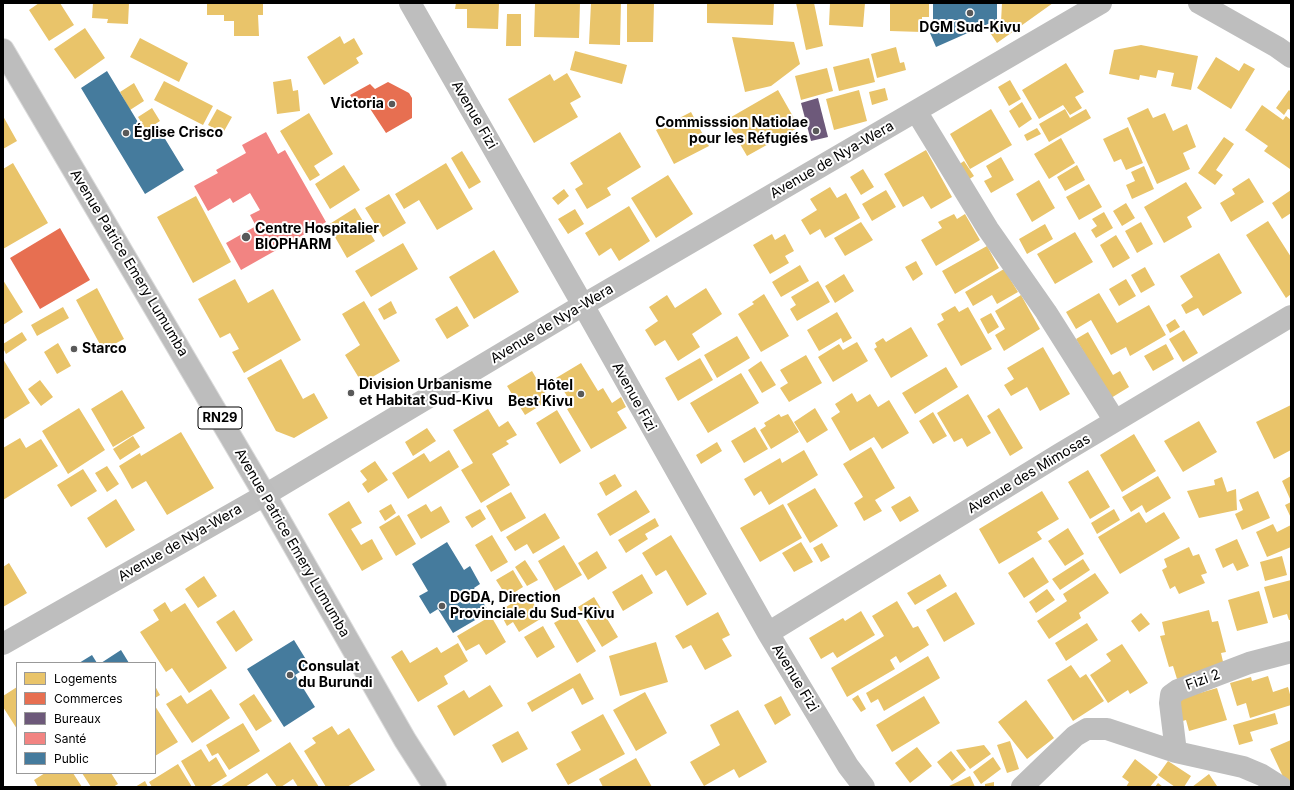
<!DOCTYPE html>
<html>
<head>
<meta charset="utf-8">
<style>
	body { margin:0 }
	#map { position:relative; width:1294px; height:790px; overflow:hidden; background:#fff; font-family:Inter,sans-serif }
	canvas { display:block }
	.frame { position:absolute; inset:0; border:4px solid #000; pointer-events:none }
	.legend { position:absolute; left:16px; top:662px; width:140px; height:112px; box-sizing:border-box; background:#fff; border:1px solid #999; margin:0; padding:5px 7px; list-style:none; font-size:12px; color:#000 }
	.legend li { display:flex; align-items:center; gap:8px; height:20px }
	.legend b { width:20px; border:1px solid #999 }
</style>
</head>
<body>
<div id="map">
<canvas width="1294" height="790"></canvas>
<div class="frame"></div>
<ul class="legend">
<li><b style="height:11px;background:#e9c46a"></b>Logements</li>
<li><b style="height:11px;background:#e76f51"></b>Commerces</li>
<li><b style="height:11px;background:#6d597a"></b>Bureaux</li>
<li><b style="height:11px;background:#f28482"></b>Santé</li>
<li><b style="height:11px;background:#457b9d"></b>Public</li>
</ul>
</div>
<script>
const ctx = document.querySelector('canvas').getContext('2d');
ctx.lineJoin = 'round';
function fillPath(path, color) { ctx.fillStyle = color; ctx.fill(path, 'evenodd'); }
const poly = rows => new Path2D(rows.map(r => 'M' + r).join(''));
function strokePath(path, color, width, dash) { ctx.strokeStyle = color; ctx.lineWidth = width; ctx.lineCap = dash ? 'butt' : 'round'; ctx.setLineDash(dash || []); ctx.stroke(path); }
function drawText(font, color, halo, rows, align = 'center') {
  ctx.font = font + ' Inter,sans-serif'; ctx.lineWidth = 4; ctx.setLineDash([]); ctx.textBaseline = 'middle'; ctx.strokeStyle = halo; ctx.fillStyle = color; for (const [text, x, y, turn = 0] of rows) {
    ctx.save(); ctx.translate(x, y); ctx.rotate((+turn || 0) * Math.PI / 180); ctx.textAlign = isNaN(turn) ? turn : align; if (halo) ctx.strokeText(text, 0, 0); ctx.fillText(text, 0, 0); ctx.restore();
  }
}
const homes = poly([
	[39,3,60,3,74,25,49,41,29,10],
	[93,3,129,3,128,24,107,23,108,19,92,18],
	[207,3,263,3,263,15,258,15,259,36,234,36,234,21,224,21,224,15,207,15],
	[456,3,499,3,498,29,467,28,467,9,455,9],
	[535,3,580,3,579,38,534,37],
	[591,3,621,3,620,45,589,44],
	[627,3,654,3,653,42,627,42],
	[707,3,774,3,773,25,707,23],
	[796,3,814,3,823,46,806,50],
	[830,3,865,3,863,27,829,25],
	[890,3,929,3,929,17,922,17,922,32,890,31],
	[1002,3,1053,3,997,43,989,31,1001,22],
	[507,14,521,14,521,46,506,46],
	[85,28,105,58,75,79,54,49],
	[340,36,344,44,354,38,363,54,356,58,359,63,324,85,307,57],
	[732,37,794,42,800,64,771,86,745,92],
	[140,38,188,63,179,82,130,57],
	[1141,45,1198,56,1191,90,1171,86,1174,73,1158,70,1156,78,1140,75,1139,80,1109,74,1114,50],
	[896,47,900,63,904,62,906,70,877,78,871,54],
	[575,51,627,65,622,84,570,70],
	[1216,57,1239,71,1244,63,1255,69,1231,109,1197,88],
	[869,58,875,82,839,91,833,67],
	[1066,63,1084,92,1075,97,1082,108,1070,115,1063,105,1039,119,1022,90],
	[827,68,833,91,801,100,795,76],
	[567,73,581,97,570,103,578,117,534,143,508,99,550,74,554,81],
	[291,79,293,91,298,90,300,111,277,114,273,82],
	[1010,80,1021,99,1009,106,998,87],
	[164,81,213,106,203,125,154,100],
	[134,83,144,101,130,110,120,92],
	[885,88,888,100,872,105,869,92],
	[778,90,799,127,747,156,726,120],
	[859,90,867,121,834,130,826,99],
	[1289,90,1291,92,1291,110,1288,109,1284,115,1276,108],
	[1022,102,1032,119,1019,128,1009,111],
	[1262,105,1283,120,1286,116,1291,120,1291,167,1290,169,1264,151,1268,146,1245,130],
	[152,108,160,121,146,130,138,117],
	[1148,108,1153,118,1165,113,1173,131,1187,124,1196,147,1183,153,1190,169,1157,184,1127,118],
	[217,109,232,117,223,133,208,125],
	[991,109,1012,145,970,169,950,134],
	[1065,109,1070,118,1086,109,1091,118,1049,142,1039,124],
	[691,112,709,146,674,164,656,130],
	[309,113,333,154,314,166,320,175,310,181,280,131],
	[3,116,17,141,3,149],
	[1128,127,1143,163,1126,170,1121,159,1114,162,1103,139],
	[1037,128,1041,134,1027,141,1024,135],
	[620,132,641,167,607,188,611,195,587,209,575,189,583,184,570,163],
	[1224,137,1234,144,1216,170,1223,175,1215,185,1198,173],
	[1061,138,1075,163,1049,179,1034,154],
	[926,150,952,197,931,209,923,196,903,207,884,174],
	[462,151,481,182,469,189,451,158],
	[1001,157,1014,180,991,193,984,181,992,177,986,166],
	[964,161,974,176,968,180,958,165],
	[13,163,48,223,3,249,3,169],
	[446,163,473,209,437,230,419,200,404,209,395,194],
	[344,165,360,190,330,209,315,184],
	[1077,165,1085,180,1065,191,1057,177],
	[1144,166,1154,189,1132,199,1126,185,1135,181,1131,172],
	[863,169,874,187,861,195,850,177],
	[668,175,693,214,656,238,631,198],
	[1249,178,1264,202,1231,222,1220,203,1235,194,1232,189],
	[1039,180,1055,208,1032,222,1016,194],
	[1186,182,1202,208,1187,217,1192,227,1164,243,1144,207],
	[1089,184,1102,207,1079,220,1066,197],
	[830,187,837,198,846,193,860,218,825,238,820,229,810,235,801,220,817,210,810,199],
	[564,189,569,196,558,205,552,198],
	[886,190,896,207,872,221,862,204],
	[1291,190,1291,213,1282,219,1272,203],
	[389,194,406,223,383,237,365,208],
	[196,196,231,262,193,283,157,217],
	[1126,203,1135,218,1122,226,1113,211],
	[629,206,650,241,619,261,611,248,599,256,585,233],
	[355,208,375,241,347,258,328,225],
	[575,209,584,224,568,234,558,219],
	[1104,212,1113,228,1096,238,1091,230,1097,226,1092,219],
	[954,214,957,219,965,214,980,240,936,266,921,240,942,228,938,222],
	[1268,221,1291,257,1291,294,1286,298,1246,235],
	[861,222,873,240,845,256,834,238],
	[1141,222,1153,244,1137,253,1125,231],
	[1045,224,1053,239,1027,254,1019,239],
	[1075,232,1093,262,1055,284,1037,254],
	[772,234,775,240,785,234,794,251,785,256,789,263,770,274,753,245],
	[1116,235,1130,258,1113,268,1100,245],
	[403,243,418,269,371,297,355,271],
	[987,246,999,268,955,294,942,271],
	[494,250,519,292,474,319,449,277],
	[1219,253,1242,293,1203,316,1198,308,1186,314,1181,305,1193,297,1180,276],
	[916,261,923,274,913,281,905,267],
	[800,265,809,281,781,297,772,282],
	[1145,267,1155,285,1141,293,1131,275],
	[1004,269,1018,292,997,304,992,295,973,306,965,292],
	[844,274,854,291,835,303,825,286],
	[235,279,248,303,273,289,301,340,244,373,232,352,239,349,230,333,220,338,198,299],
	[1126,279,1136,296,1119,306,1109,289],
	[3,280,23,312,3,325],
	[818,281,830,302,797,321,790,309,796,305,791,297],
	[97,288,124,339,103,350,76,300],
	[706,288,722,314,692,334,700,347,678,361,665,340,655,346,645,330,658,321,649,307,667,295,675,308],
	[1099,293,1117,323,1149,305,1166,335,1130,356,1126,347,1111,355,1091,320,1076,329,1066,312],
	[764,294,789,336,761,352,738,314,754,304,752,302],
	[1021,295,1040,329,1004,351,995,335,1005,329,995,311],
	[364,301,400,361,362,383,345,355,360,345,342,314],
	[391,301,397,313,384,320,378,309],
	[457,306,469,326,447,339,435,319],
	[955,306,959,312,968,307,992,349,961,366,937,324,944,320,941,314],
	[63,307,69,318,37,336,31,325],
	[837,312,852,338,843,343,841,338,819,351,807,330],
	[991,313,999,327,988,334,980,319],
	[1175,319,1180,327,1170,333,1166,325],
	[911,327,928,356,891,378,874,349,877,347,875,343,883,338,886,342],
	[1184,330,1198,353,1183,362,1169,339],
	[22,332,27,340,6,354,3,348,3,344],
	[1088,332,1113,375,1120,371,1129,387,1111,398,1076,339],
	[737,336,750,358,717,378,704,355],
	[857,342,868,361,833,382,818,357,839,344,843,350],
	[58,343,71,366,57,374,44,352],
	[1166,344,1174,359,1153,371,1144,356],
	[1043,347,1070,394,1040,411,1027,387,1011,396,1004,385,1014,379,1007,368],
	[806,355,822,383,789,402,780,388,788,383,780,370],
	[700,358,713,380,678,401,665,378],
	[3,359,30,403,3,420],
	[281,359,303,399,314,393,328,418,294,438,276,431,247,378],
	[761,361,776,385,762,393,748,370],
	[581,363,598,391,603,388,612,403,621,397,626,407,617,412,627,428,591,449,567,409,573,406,556,378],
	[946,367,958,387,915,414,902,393],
	[532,371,549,400,525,415,507,386],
	[741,373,759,403,708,433,690,403],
	[40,380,53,397,41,406,28,389],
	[122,390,145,428,113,447,91,409],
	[852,393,857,402,870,394,878,407,889,400,909,433,882,449,874,437,850,451,831,418,840,412,835,404],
	[968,394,991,433,967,447,962,438,954,442,937,413],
	[1291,405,1291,450,1274,459,1256,422],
	[79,408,105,450,68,474,42,431],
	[815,408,828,430,807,443,794,422],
	[999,408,1023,448,1010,456,987,416],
	[488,409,499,427,508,421,517,435,506,441,509,444,492,454,510,485,481,503,461,470,473,463,453,430],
	[557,410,581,451,560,464,536,423],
	[933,412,947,436,933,444,919,421],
	[779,414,781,417,788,414,799,432,771,449,760,430,766,426,764,423],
	[1199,421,1217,452,1183,472,1164,441],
	[755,427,768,449,744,463,731,441],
	[427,428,436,441,413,456,405,442],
	[181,432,214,488,167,515,146,481,132,489,119,466,140,453,141,456],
	[1134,434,1156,471,1122,492,1100,455],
	[133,436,140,447,120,460,113,449],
	[20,438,26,448,41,439,58,466,3,500,3,448],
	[717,442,722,451,701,464,696,455],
	[871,447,895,488,875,500,882,511,864,521,854,503,863,497,843,464],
	[449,450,459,467,408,499,392,473,424,453,430,462],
	[804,450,818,475,769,505,761,491,754,496,744,479,780,458,782,463],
	[375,461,388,480,368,493,362,484,367,480,360,471],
	[107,466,119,484,107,492,95,473],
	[83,469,97,491,71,507,57,485],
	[1088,470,1110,507,1090,519,1068,482],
	[615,474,622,486,606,496,599,483],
	[1158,476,1171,498,1146,513,1142,505,1131,512,1122,497],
	[1291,476,1291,501,1282,481],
	[1222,477,1227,492,1236,489,1237,510,1199,518,1187,491,1215,485,1214,480],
	[815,488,838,526,810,543,787,504],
	[636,490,650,512,610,536,597,514],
	[1042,491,1059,519,1037,532,1042,539,999,564,979,529],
	[1258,491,1270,518,1242,530,1235,514,1243,510,1239,500],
	[511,492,526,518,501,532,486,506],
	[910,496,919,511,900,522,891,507],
	[116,499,135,530,106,548,87,518],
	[349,501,362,523,351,529,361,545,372,539,383,559,362,571,328,514],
	[1291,502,1291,518,1285,505],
	[391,504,396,513,385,521,379,511],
	[426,504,431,512,441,506,450,522,421,539,407,515],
	[783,504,802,538,760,562,740,528],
	[480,509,486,519,472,528,465,517],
	[1114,509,1120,520,1097,534,1091,523],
	[1139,512,1146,523,1164,512,1180,538,1120,574,1098,537],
	[545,513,560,538,533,554,527,544,515,551,506,537],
	[399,515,416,544,396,556,379,527],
	[655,518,659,526,645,534,648,539,626,553,618,540],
	[1273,524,1277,532,1291,525,1291,547,1267,557,1256,532],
	[1068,528,1084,554,1065,566,1048,541],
	[492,535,508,562,491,572,475,545],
	[671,535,707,594,687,606,666,570,656,576,642,553],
	[1237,539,1249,566,1237,571,1233,563,1223,568,1215,549],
	[801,542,813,562,794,572,782,553],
	[822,543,830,557,821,562,813,548],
	[564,545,582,575,555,591,538,561],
	[1189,547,1193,556,1199,554,1207,573,1201,575,1205,583,1179,594,1175,586,1170,589,1162,570,1167,567,1164,559],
	[597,551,607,568,588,580,578,563],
	[1282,556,1287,575,1265,581,1260,562],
	[1033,557,1049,582,1024,598,1008,573],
	[1083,559,1090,570,1060,590,1052,579],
	[525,560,538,580,527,586,515,567],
	[9,563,27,593,3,607,3,567],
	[513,570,523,587,507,597,496,580],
	[1095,573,1109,593,1079,613,1081,618,1049,639,1037,621,1067,601,1063,594],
	[642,574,653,593,623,611,612,592],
	[940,574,947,586,915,605,907,593],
	[204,576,217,596,198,608,185,589],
	[1291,580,1291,620,1289,620,1287,614,1273,618,1264,587],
	[1047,589,1055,600,1036,613,1029,602],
	[1259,591,1268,623,1237,631,1228,600],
	[956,592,975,624,944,642,926,610],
	[528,594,542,618,519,632,513,622,507,626,499,611],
	[594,597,618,637,602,647,578,607],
	[897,601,913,628,918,626,929,645,900,663,896,656,890,660,895,669,847,697,831,668,884,636,872,616],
	[165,602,171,612,185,603,227,668,189,693,172,668,166,672,140,632,159,620,153,610],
	[234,610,253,640,236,652,216,622],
	[1209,610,1212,622,1218,621,1226,652,1221,653,1224,666,1177,679,1173,666,1169,667,1160,636,1165,635,1162,622],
	[861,611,875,635,837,658,833,652,821,659,809,638,843,618,845,621],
	[573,612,596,651,577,663,554,623],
	[718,612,730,635,722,639,732,656,705,670,691,645,683,649,675,636],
	[1141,613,1150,624,1139,632,1131,621],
	[491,616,506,642,486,655,479,644,466,651,457,636],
	[1087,623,1098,640,1066,661,1055,643],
	[543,626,555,647,537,658,524,637],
	[656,642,668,682,620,696,609,656],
	[458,643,468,661,444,676,448,684,418,702,391,657,402,650,410,663,437,647,441,653],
	[1122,644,1148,683,1130,694,1128,690,1108,703,1090,675,1111,661,1106,654],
	[928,656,940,678,884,711,878,699,871,703,866,693],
	[1071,665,1080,678,1086,674,1104,701,1073,721,1047,680],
	[580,673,594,699,582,705,573,688,532,712,527,703],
	[1268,676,1273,692,1288,687,1291,698,1291,705,1250,718,1246,703,1237,706,1230,683,1251,677,1252,681],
	[490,685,503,706,454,736,437,706,464,690,469,698],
	[155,686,160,695,155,698],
	[17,687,17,729,3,707,3,696],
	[1217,688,1227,720,1189,731,1186,720,1179,722,1172,701],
	[211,689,230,718,192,743,166,704,181,695,187,704],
	[645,692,667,733,636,751,613,710],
	[254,694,272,721,256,731,239,704],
	[858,695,866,709,861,712,852,699],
	[781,696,791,715,775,725,764,705],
	[924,696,940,723,892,752,876,725],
	[1026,700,1054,738,1027,759,998,722],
	[155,706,178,742,155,756],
	[738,710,767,762,739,778,734,769,704,786,690,762,720,745,710,725],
	[1275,713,1278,724,1250,732,1253,741,1239,745,1233,725],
	[603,714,625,754,568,785,556,764,581,750,571,732],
	[243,723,260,751,229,770,218,753,212,756,206,745],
	[332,726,338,735,349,728,375,770,347,787,326,787,304,751,316,743,312,738],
	[518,731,528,749,502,763,492,745],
	[1291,740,1291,787,1288,787,1270,749],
	[1010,741,1019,769,1007,773,997,745],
	[290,742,319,787,298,787,293,779,281,787,277,787,267,773,245,787,220,787],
	[984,745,991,754,970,769,956,750],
	[917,747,932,766,910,783,895,763],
	[201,749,209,762,216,757,227,776,209,787,196,787,181,761],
	[951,751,966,770,952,781,937,762],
	[993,757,1001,769,981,784,973,772],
	[636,758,652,787,603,787,599,779],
	[1135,759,1158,777,1150,787,1126,787,1129,782,1122,777],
	[1168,761,1191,776,1184,787,1175,787,1158,775],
	[178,764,192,787,152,787,149,782],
	[45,773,73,773,82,787,38,787,34,780],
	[82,773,111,773,118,784,113,787,91,787],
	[1209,774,1217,786,1216,787,1192,787],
	[970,776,975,787,947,787],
	[145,781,148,787,135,787],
	[994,782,994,787,985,787,985,784],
	[1158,783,1163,787,1155,787]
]);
const shops = poly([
	[388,82,409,93,412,98,412,118,386,133,367,104,360,109,350,95,370,84,375,89],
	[60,228,90,280,40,309,10,258]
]);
const offices = poly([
	[818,98,828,137,811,141,801,103]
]);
const health = poly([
	[266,132,278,154,285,150,326,222,241,270,226,243,256,226,250,215,260,210,250,193,233,203,230,198,208,211,194,186,218,173,216,170,246,153,242,145]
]);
const public = poly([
	[933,3,997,3,997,20,936,47,930,33,959,20,933,20],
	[107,71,147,137,159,129,184,170,145,194,81,88],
	[447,542,464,570,470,566,480,584,474,588,489,612,453,633,438,609,430,614,419,596,428,591,412,564],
	[294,640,310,666,295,675,315,707,284,727,247,669],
	[121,650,129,663,101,663],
	[92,655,97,663,79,663]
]);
const minor = poly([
	[410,3,583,305,768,633,848,766,864,787],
	[1199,3,1277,47,1291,57],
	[916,111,988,229,1046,312,1115,421],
	[768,633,1060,454,1291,316],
	[3,644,265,495,583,305,1101,3],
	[1176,752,1170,703,1171,695,1178,690,1249,663,1291,652],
	[1022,787,1075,736,1087,729,1107,729,1176,752,1243,767,1262,775,1281,787]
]);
const major = poly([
	[3,50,265,495,405,740,435,787]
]);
const markers = [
	[970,13,4,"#595959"],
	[392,104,4,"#595959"],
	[816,131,4,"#595959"],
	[126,133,4,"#595959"],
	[246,237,5,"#595959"],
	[74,349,4,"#595959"],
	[351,393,4,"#595959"],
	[581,394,4,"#595959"],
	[442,606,4,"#595959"],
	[290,675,4,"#595959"]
];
const shields = [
	[220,418,44]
];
const shieldNames = [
	["RN29",220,418]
];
const poiNames = [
	["DGM Sud-Kivu",970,28,"center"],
	["Victoria",384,104,"right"],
	["Commisssion Natiolae",808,123,"right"],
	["pour les Réfugiés",808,139,"right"],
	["Église Crisco",134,133],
	["Centre Hospitalier",255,229],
	["BIOPHARM",255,245],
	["Starco",82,349],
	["Division Urbanisme",359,385],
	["et Habitat Sud-Kivu",359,401],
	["Hôtel",573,386,"right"],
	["Best Kivu",573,402,"right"],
	["DGDA, Direction",450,598],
	["Provinciale du Sud-Kivu",450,614],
	["Consulat",298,667],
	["du Burundi",298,683]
];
const streetNames = [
	["Avenue Fizi",474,115,60],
	["Avenue de Nya-Wera",832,160,-30],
	["Avenue Patrice Emery Lumumba",129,263,59],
	["Avenue de Nya-Wera",552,324,-31],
	["Avenue Fizi",634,397,61],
	["Avenue des Mimosas",1029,474,-31],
	["Avenue de Nya-Wera",180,543,-30],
	["Avenue Patrice Emery Lumumba",292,543,60],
	["Avenue Fizi",795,678,59],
	["Fizi 2",1203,680,-20]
];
fillPath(homes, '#e9c46a');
fillPath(shops, '#e76f51');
fillPath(offices, '#6d597a');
fillPath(health, '#f28482');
fillPath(public, '#457b9d');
strokePath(major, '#dbdbdb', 24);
strokePath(minor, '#bebebe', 22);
strokePath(major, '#bdbdbd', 22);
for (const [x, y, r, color] of markers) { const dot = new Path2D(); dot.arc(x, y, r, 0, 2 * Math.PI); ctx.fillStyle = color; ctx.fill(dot); strokePath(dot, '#fff', 1.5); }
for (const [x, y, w] of shields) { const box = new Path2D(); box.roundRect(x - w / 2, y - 11, w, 22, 3); ctx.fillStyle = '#fff'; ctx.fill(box); strokePath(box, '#000', 1); }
drawText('bold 13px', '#000', null, shieldNames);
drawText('bold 14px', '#000', '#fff', poiNames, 'left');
drawText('14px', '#000', '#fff', streetNames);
</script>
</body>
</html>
